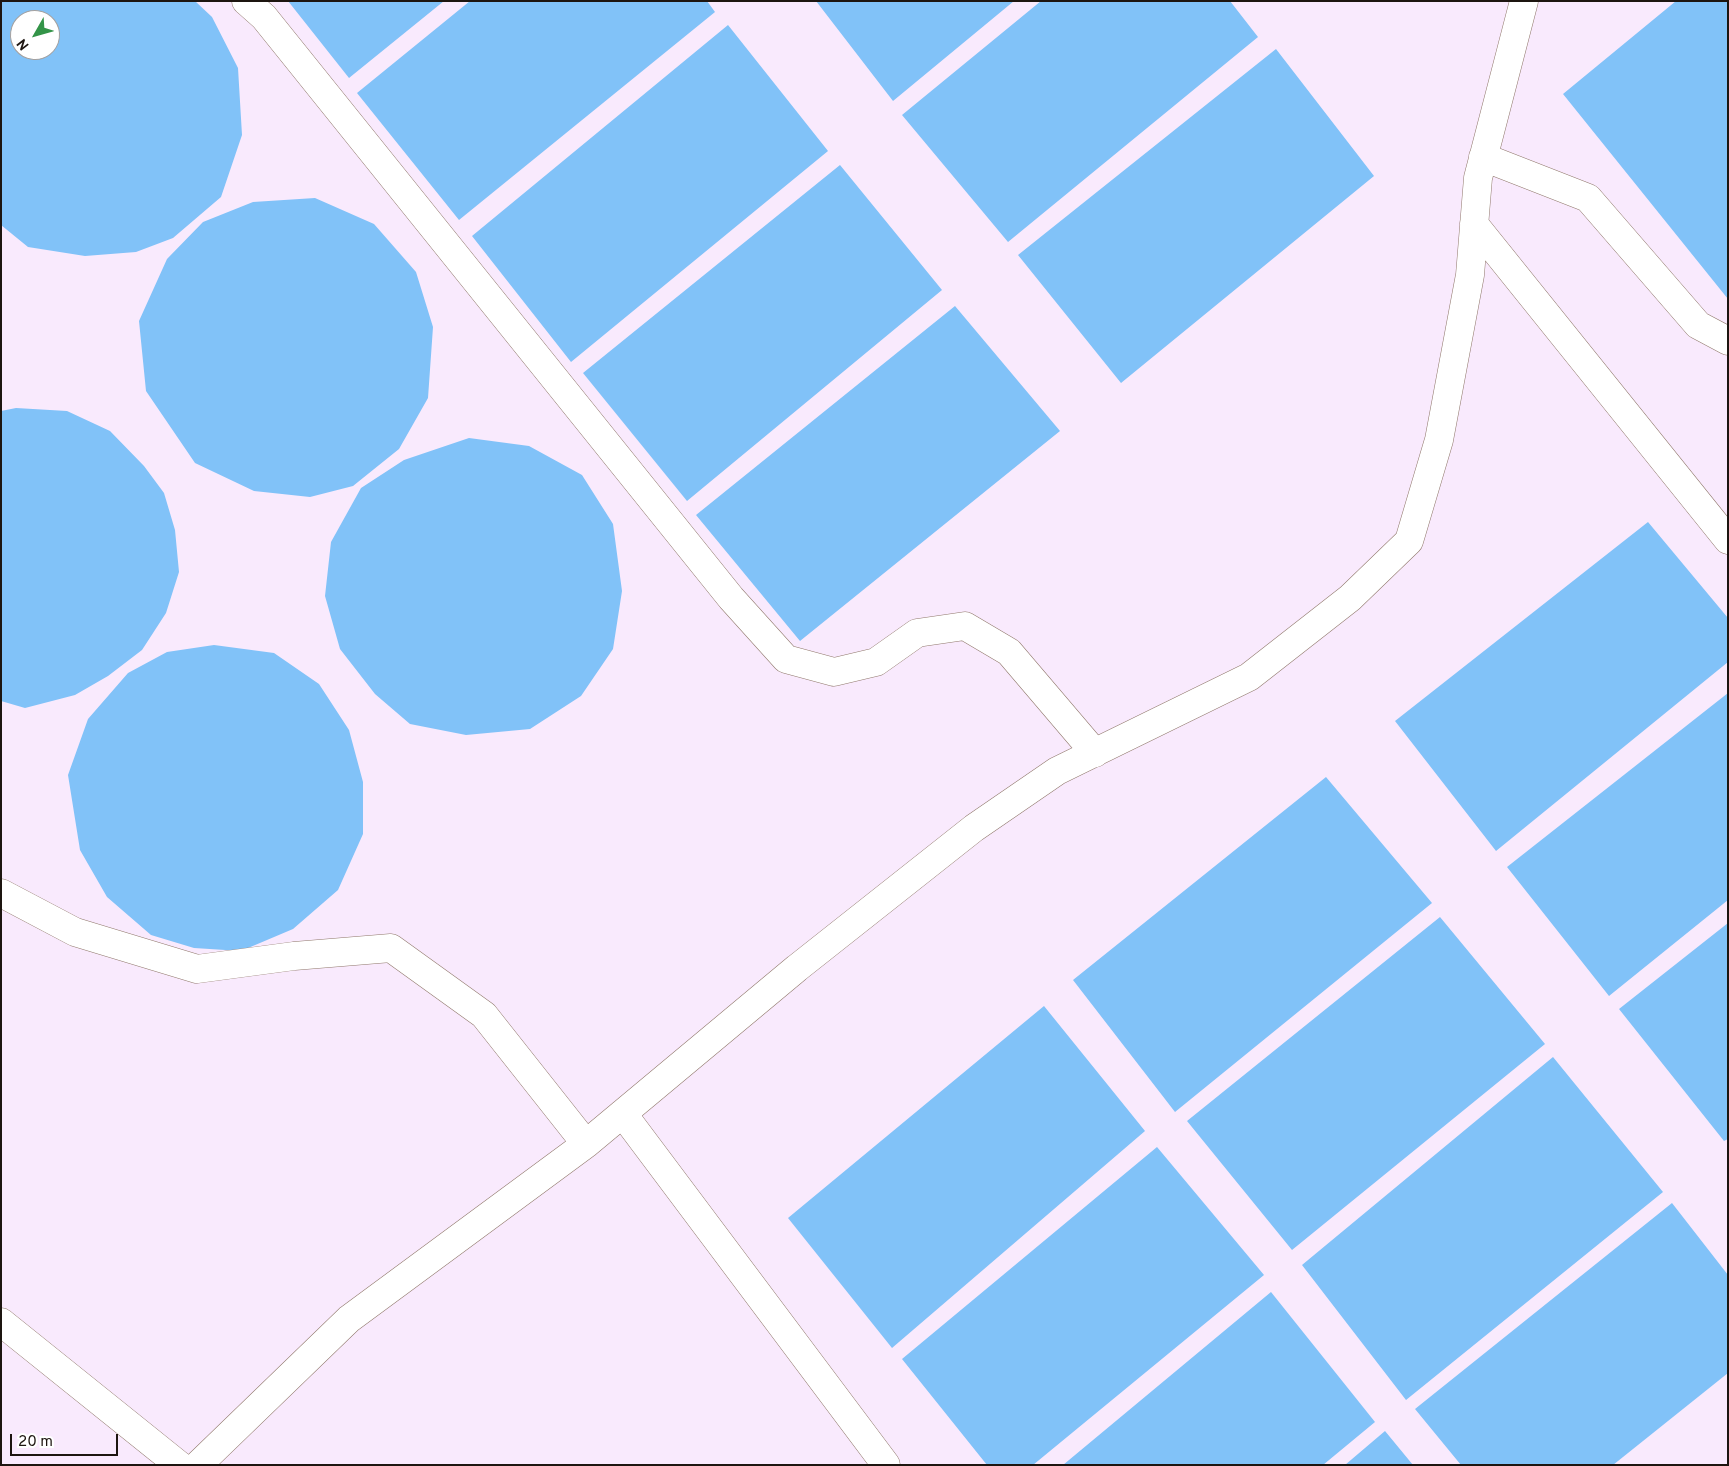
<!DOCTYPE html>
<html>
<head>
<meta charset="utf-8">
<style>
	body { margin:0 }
	#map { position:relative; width:1729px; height:1466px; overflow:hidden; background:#fef9f6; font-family:Overpass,sans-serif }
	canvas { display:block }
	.frame { position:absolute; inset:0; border:2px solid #1d1510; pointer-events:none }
	.north { position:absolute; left:10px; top:10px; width:50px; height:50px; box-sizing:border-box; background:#fff; border:1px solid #a5a19f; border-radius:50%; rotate:232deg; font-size:14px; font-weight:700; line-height:20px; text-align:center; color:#1d1510 }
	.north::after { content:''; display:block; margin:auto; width:18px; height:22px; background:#339448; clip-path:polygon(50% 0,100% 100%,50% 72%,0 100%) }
	.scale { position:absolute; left:10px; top:1434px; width:108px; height:22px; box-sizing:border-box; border:2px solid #1d1510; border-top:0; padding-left:6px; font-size:15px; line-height:18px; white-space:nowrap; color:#1d1510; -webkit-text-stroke:4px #fff; paint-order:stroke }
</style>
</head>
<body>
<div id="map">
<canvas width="1729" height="1466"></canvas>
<div class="frame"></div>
<div class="north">N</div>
<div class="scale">20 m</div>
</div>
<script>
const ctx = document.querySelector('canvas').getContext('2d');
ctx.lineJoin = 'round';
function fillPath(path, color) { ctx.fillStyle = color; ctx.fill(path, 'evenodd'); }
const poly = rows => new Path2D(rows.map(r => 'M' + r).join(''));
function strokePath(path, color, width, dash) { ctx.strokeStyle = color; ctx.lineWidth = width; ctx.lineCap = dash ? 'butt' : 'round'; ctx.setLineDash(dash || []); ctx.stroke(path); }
const industrial = poly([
	[1,1,1728,1,1728,1465,1,1465],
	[20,20,50,20,50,50,20,50]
]);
const water = poly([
	[1,1,195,1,212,17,238,68,242,135,221,197,173,238,136,252,85,256,28,247,1,225],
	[20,20,50,20,50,50,20,50],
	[288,1,444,1,349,78],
	[470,1,707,1,715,12,459,220,357,93],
	[816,1,1014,1,893,101],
	[1041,1,1230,1,1258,37,1008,242,902,115],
	[1676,1,1728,1,1728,299,1563,94],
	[728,25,828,151,571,362,472,236],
	[1276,49,1374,176,1121,383,1018,255],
	[840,165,942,290,687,501,583,373],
	[315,198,374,224,416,272,433,327,428,398,399,449,353,486,310,497,254,491,195,463,146,391,139,321,167,259,203,222,253,202],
	[955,306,1060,431,800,641,696,515],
	[16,408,67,411,110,431,144,466,164,493,175,530,179,572,166,613,142,650,108,676,75,695,25,708,1,701,1,411],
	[469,438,529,446,582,475,613,524,622,591,613,649,581,696,530,729,466,735,410,724,375,694,340,649,325,596,331,542,361,488,404,460],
	[1648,522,1728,618,1728,662,1496,851,1395,721],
	[214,645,274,653,319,684,349,730,363,782,363,834,338,890,293,929,241,951,194,948,151,935,107,897,80,850,68,775,88,719,128,673,167,652],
	[1728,693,1728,900,1609,996,1507,867],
	[1326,777,1432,903,1175,1112,1073,980],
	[1440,917,1545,1044,1292,1250,1187,1121],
	[1728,923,1728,1139,1724,1141,1619,1009],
	[1044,1006,1145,1131,892,1348,788,1218],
	[1553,1057,1663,1192,1406,1400,1302,1265],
	[1157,1147,1264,1275,1033,1465,987,1465,902,1359],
	[1672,1203,1728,1275,1728,1373,1613,1465,1461,1465,1415,1409],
	[1271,1292,1375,1422,1323,1465,1063,1465],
	[1385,1431,1413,1465,1345,1465]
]);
const minor = poly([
	[246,1,264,17,731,598,786,659,834,672,876,662,917,633,965,626,1009,652,1095,753],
	[1483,157,1588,198,1698,325,1728,341],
	[1474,224,1728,540],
	[1,893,75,932,197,969,294,956,391,948,484,1015,586,1144],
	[623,1114,886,1465],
	[1,1322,179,1465],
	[198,1465,349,1319,586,1144,797,968,974,828,1057,771,1249,677,1350,598,1409,541,1439,440,1470,275,1478,178,1524,1]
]);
fillPath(industrial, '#f9eafd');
fillPath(water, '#81c2f8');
strokePath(minor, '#91796c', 29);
strokePath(minor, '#fff', 28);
</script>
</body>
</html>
